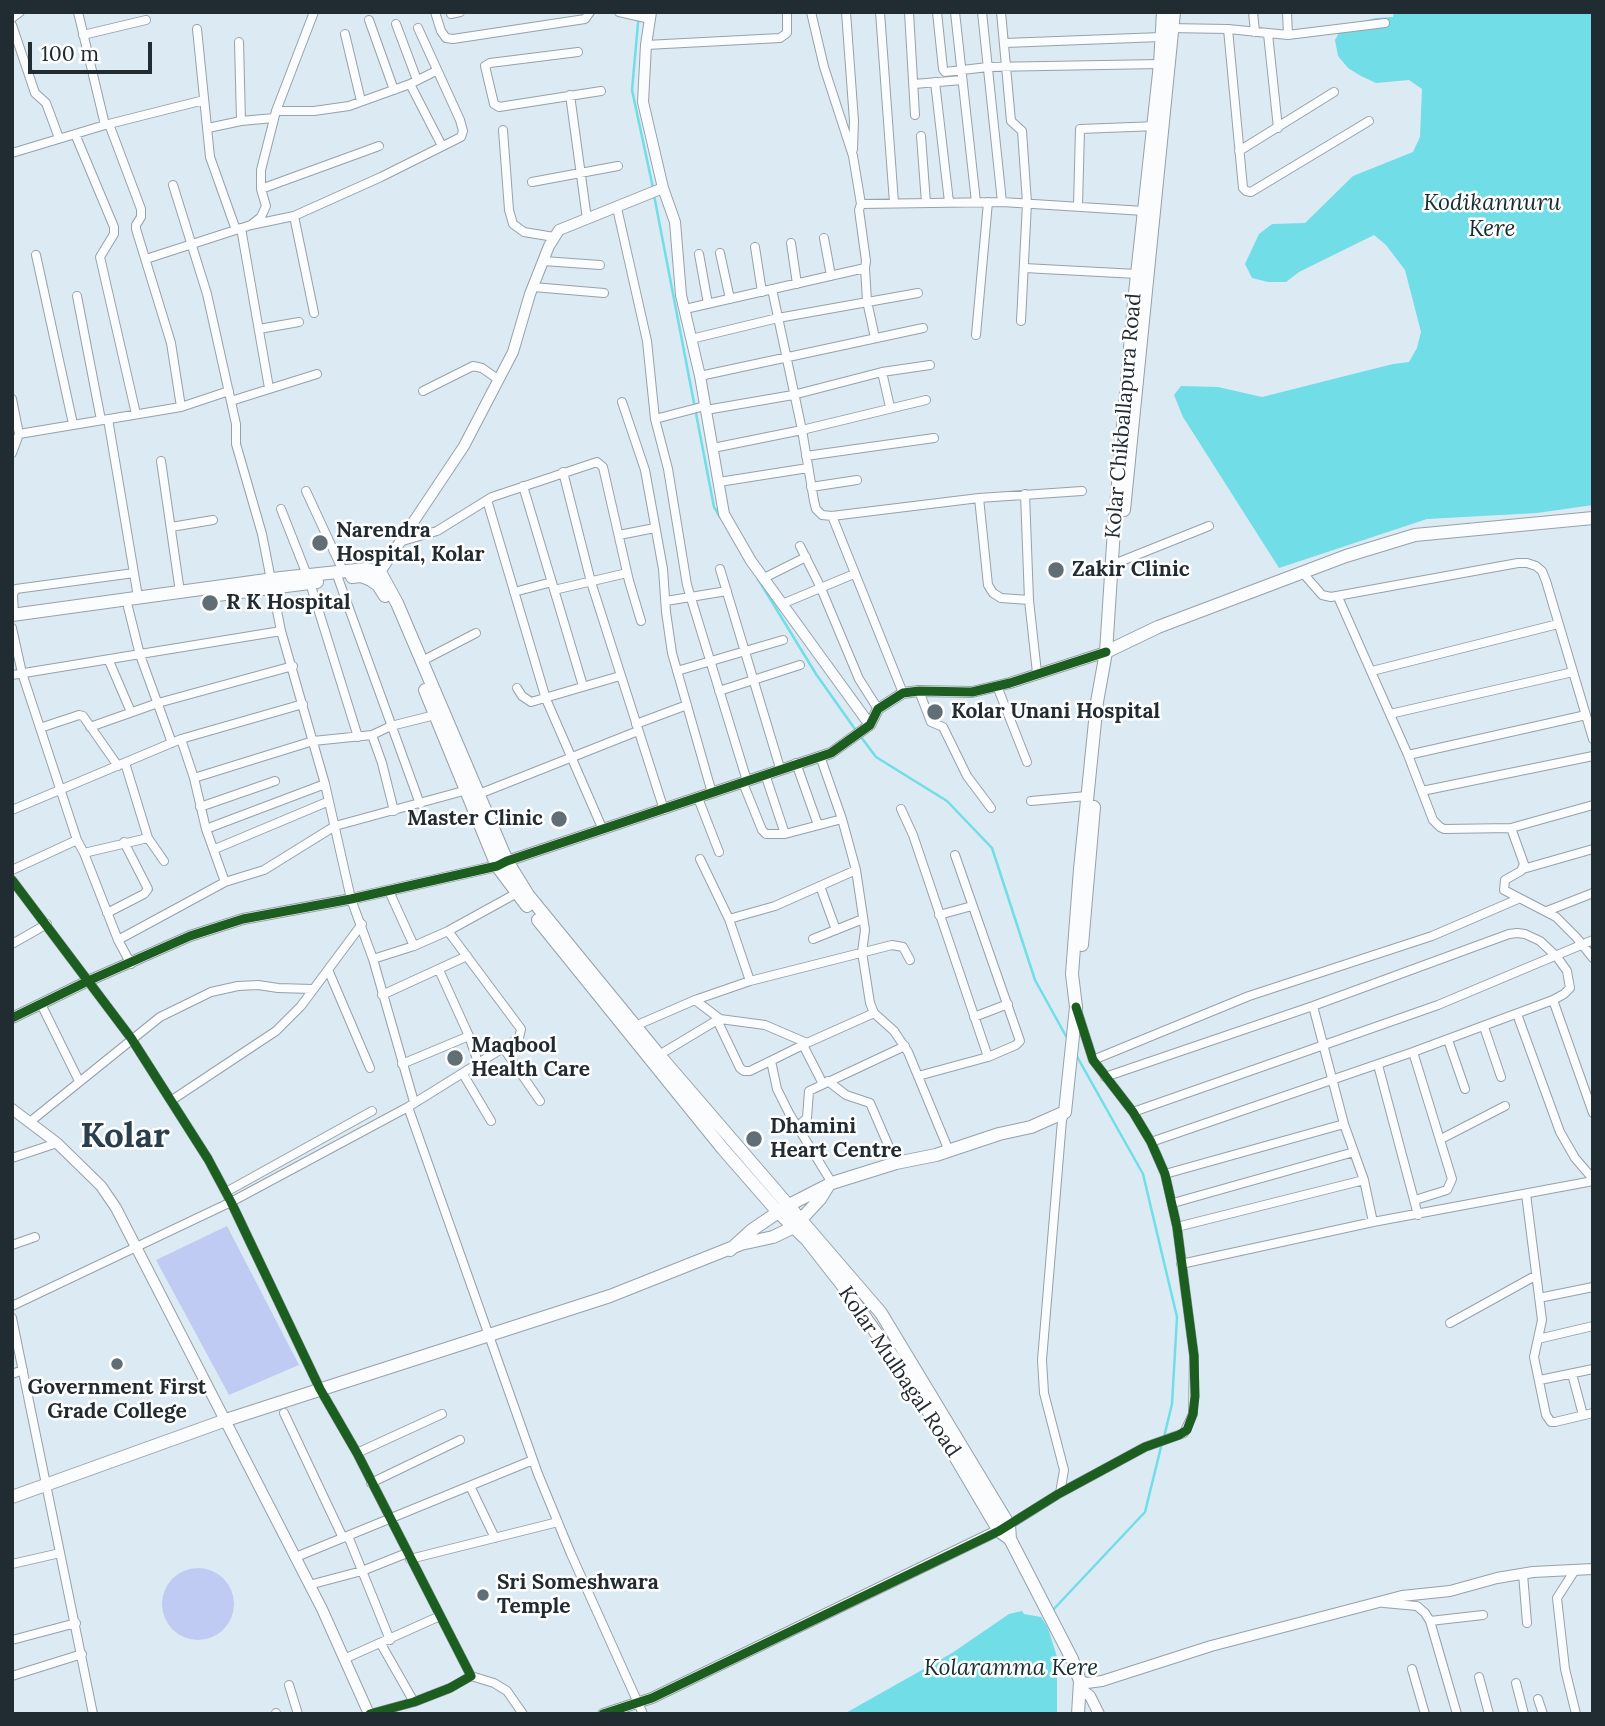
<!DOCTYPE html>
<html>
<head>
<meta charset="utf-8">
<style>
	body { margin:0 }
	#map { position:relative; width:1605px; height:1726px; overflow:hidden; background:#dceaf4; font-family:Lora,serif }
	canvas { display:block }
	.frame { position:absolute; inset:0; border:14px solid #212b32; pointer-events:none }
	.scale { position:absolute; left:28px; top:42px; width:124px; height:32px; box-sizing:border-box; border:4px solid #212b32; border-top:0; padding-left:9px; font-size:21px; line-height:24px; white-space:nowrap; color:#212b32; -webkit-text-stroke:5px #fff; paint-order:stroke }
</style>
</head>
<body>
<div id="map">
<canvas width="1605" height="1726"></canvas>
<div class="frame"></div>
<div class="scale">100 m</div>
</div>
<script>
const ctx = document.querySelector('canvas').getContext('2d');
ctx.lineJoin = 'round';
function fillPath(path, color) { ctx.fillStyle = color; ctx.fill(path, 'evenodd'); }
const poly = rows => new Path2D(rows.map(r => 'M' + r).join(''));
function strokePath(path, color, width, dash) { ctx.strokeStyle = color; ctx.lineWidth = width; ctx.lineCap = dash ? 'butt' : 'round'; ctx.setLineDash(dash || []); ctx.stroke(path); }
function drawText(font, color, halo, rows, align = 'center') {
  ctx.font = font + ' Lora,serif'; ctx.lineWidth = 5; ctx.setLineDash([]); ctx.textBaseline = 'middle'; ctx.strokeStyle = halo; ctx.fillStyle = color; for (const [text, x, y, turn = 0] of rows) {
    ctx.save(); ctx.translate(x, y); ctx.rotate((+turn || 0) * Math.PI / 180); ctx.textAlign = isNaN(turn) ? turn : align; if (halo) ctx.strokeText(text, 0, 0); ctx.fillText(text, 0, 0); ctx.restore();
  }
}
const green = poly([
	[227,1226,299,1365,229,1395,156,1260],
	'162 1604a36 36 0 1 1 72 0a36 36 0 1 1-72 0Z'
]);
const water = poly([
	[1394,12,1593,12,1593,505,1537,513,1427,519,1279,568,1183,417,1174,395,1181,386,1218,387,1262,397,1393,364,1409,362,1417,348,1421,332,1405,270,1386,245,1374,235,1299,272,1286,282,1268,282,1252,278,1245,264,1259,234,1272,224,1305,223,1353,176,1413,152,1420,137,1422,89,1409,80,1376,83,1361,76,1348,68,1338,56,1335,40,1343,26,1376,18,1393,17],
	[1022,1611,1024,1614,1041,1617,1048,1628,1057,1657,1057,1714,844,1714,952,1653,1009,1614]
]);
const stream = poly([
	[639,12,632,90,653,188],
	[654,195,714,507,720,517],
	[758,579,816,674,857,732],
	[861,737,876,757,947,801,992,848,1035,980,1067,1038],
	[1075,1053,1143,1174,1177,1317,1172,1404,1164,1437],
	[1052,1611,1145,1512,1162,1443]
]);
const minor = poly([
	[78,12,105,125],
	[435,12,441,31,446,38,453,39,585,19,590,12],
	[619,12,650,19],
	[811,12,824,67,853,156,861,204],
	[846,12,854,121,853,149],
	[880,12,894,203],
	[909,12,915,115],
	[937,12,943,69,945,72,988,67,1160,64],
	[955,12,976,202],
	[982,12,1002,202],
	[1001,12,1011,121,1022,131,1027,203,1021,321],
	[1253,12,1255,32],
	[1287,12,1288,35],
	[451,14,460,12],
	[12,18,20,12],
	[369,20,394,90],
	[396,24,417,80],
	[12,25,35,93,46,103,59,138],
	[1168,28,1228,29,1288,35,1385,23],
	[197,29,210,157,236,230],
	[1228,29,1243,188,1246,191,1251,192,1369,121],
	[345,34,361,101],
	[1268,34,1278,128],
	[83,35,146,20],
	[239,42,241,121],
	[1005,43,1161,37],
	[646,45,780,38,787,33,787,12],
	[578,52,490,63,485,66,494,104,499,107,601,91],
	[935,82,949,202],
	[410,84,442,146],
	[914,84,962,80],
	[570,95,587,219],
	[276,111,314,111,349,106,410,84,436,71],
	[109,124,141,209,141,217,136,225,136,229,171,343,181,407],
	[208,128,241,121,274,118],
	[503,130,509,210,513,224,524,232,554,237],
	[75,134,114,227,114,234,100,257,136,414],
	[921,136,926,203],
	[1239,151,1334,92],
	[12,153,105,125,204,100],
	[532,182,618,166],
	[173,185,207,294,236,424,236,444,262,534,281,631,325,784,351,899,373,959,414,1102],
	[261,189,379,146],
	[1078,206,1080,129,1157,126],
	[617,208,647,341,655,419,668,469,687,585,747,781],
	[294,216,314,313],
	[251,225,294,216,381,177,461,137,463,131,460,120,418,28],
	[241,228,269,388],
	[824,238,831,276],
	[791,243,797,284],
	[755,247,762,292],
	[720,253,730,299],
	[699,254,708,304],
	[36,255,73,424],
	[146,259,251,225,261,217,266,206,261,189,261,170,276,111,314,12],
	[543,261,600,265],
	[865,268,867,301,875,338],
	[1024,268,1137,274],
	[533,287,604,293],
	[772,289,802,430,814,501,816,509,822,515,832,516,979,498,1082,491],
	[77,296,101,420],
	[685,309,865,268,866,261,859,210,861,204,1002,202,1144,211],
	[259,329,299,322],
	[976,335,988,202],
	[691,339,778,318,918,293],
	[882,372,890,407],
	[700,376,923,328],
	[423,391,473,366,482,368,499,380],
	[12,399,19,434,12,453],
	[231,401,317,374],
	[622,402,645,470,663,569,666,612,672,653,712,793],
	[706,410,793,395,882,372,930,365],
	[108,419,138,597],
	[655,419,705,406],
	[19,434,181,407,229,391],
	[713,448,802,430,926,400],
	[806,456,934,438],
	[161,461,180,592],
	[563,472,591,582,664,810],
	[719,482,808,468],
	[523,486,583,686],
	[811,487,857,480],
	[306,491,343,571],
	[1025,494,1029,600,1037,673],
	[979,498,988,585,993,593,1001,598,1029,600],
	[487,500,546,699,603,830],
	[281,509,307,575],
	[832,516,903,693],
	[171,527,213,520],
	[619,535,655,528],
	[399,542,437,531,492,497,597,462,603,467,629,581,641,621],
	[800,546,820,586,859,679,878,709],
	[1119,562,1209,526],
	[720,569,780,768],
	[1302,572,1322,595,1331,597,1518,563,1527,563,1536,566,1542,571,1546,581,1593,739],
	[338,578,420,804],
	[764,578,806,557],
	[310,583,358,737],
	[554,590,627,573],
	[514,592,552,582],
	[1338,597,1408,755,1433,820,1440,827,1444,829,1511,828,1593,805],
	[666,601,727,591],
	[782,604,854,574],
	[128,607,140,655,172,743],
	[14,615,13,594,16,589,134,573],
	[12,628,22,673,77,840,84,853,118,940,131,964],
	[109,661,131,712],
	[422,661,476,633],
	[677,671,783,640],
	[1372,671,1558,624],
	[12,675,281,631],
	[997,686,1027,762],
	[517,688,522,696,531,702,620,676],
	[719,691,800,665],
	[919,691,931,722,943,727,967,776,991,808],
	[1390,714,1573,672],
	[636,724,687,705],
	[90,727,158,703,293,666],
	[40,728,79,715,83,716,118,766],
	[372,735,382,763,394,811],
	[181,739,194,778,206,829,225,882,264,870,335,826,467,790],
	[1408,755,1586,715],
	[820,756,842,819,856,870,865,930,862,952,870,1003,874,1013,894,1031,908,1052,949,1151],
	[125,763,148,838,164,861],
	[796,763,818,825],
	[765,774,785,834],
	[194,778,313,741,372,735,391,726,435,715],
	[743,783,762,830,766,834,785,834,842,819],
	[1422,791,1593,756],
	[479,794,638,731],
	[698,798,719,852],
	[1031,801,1087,796],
	[200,807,275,781],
	[901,809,913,835,988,1057],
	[12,810,181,739,303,704],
	[1511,828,1524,864,1521,871,1505,880,1504,890,1556,917,1576,937,1593,958],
	[206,829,325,784],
	[215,849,327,802],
	[84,853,148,838],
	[700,859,729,919,750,981],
	[1523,869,1593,849],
	[12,870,77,840],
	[12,880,131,1038,208,1159,231,1202,320,1389,357,1453,471,1676,450,1688,414,1702,370,1714],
	[820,886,836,930],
	[389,891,414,946],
	[1547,911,1593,893],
	[107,913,144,894,148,889,124,842],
	[939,915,972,906],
	[729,919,775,906,856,870],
	[813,939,863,919],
	[118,940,225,882],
	[12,944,47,924],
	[373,959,414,946,448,931,517,893],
	[439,970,469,1036,479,1065],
	[329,972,370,1068],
	[382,995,467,956],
	[695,1000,720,1019,765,1025,807,1043,874,1013],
	[41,1004,79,1081],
	[1313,1006,1344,1124,1364,1180,1373,1222],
	[1517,1014,1560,1132,1575,1158,1593,1179],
	[974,1017,1008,1004],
	[717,1020,740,1068,744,1071,750,1071,807,1043],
	[635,1026,695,1000,750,981,892,945,903,947,910,960],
	[1484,1027,1501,1077],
	[1448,1040,1465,1089],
	[803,1045,823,1084],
	[504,1049,540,1101],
	[1413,1052,1452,1179,1447,1190,1415,1200],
	[659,1055,719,1019],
	[1093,1060,1249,996,1432,936,1518,899],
	[771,1061,777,1089,789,1113,832,1183],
	[402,1064,469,1036],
	[1378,1065,1418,1215],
	[463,1074,491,1121],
	[918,1076,988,1057,1016,1045,1020,1041,955,855],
	[1105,1077,1313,1006,1509,934,1517,933,1525,934,1540,941,1557,957,1567,971,1570,988,1564,994,1553,1000,1593,1113],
	[828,1081,846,1095,870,1103,896,1163],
	[172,1100,276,1031,301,1006,362,924],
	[408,1107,538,1474,571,1554,643,1714],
	[1133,1112,1438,1005,1593,940],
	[31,1121,160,1017,211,992,238,986,258,985,278,988,312,989],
	[797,1127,807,1118,809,1091,905,1046],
	[1441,1139,1505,1106],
	[1151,1142,1413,1052,1553,1000],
	[12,1158,57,1143],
	[1165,1174,1344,1124],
	[226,1192,372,1111],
	[1526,1194,1542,1320,1534,1357,1546,1415,1551,1422,1555,1422,1593,1413],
	[1173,1203,1354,1152],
	[1177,1227,1364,1180],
	[12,1245,35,1237],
	[1181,1264,1373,1222,1593,1181],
	[1539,1298,1593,1287],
	[12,1306,231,1202,408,1107,519,1038,521,1029,448,931],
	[12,1318,93,1714],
	[1450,1323,1535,1276],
	[1538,1339,1593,1326],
	[12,1374,23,1370],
	[1572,1374,1583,1415],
	[1540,1380,1593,1369],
	[284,1413,343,1538],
	[357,1453,442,1414],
	[371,1483,460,1440],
	[470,1486,495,1538],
	[1060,1493,1064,1470,1044,1393,1042,1360,1062,1120,1065,1112],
	[1009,1525,1060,1493,1145,1447,1184,1433,1193,1414,1194,1356,1177,1227,1165,1174,1151,1142,1133,1112,1093,1060,1078,1013],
	[348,1536,390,1640],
	[296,1557,533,1460],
	[410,1559,558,1522],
	[12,1564,60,1553],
	[1575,1570,1557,1598,1565,1669,1576,1714],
	[1523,1574,1527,1623],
	[309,1585,362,1571,407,1553],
	[1384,1603,1417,1606,1425,1613,1430,1621,1457,1714],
	[1430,1621,1483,1615],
	[12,1640,76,1623],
	[381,1644,414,1702],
	[344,1659,440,1616],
	[1412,1669,1425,1714],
	[12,1676,82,1654],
	[471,1676,494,1683,507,1691,523,1714],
	[1479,1677,1489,1714],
	[1516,1683,1524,1714],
	[289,1685,298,1714],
	[1538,1699,1543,1714],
	[276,1713,276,1714]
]);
const tertiary = poly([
	[663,188,675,222,681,295,700,376,724,514,751,561,870,725],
	[380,572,464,446,513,352,530,294,549,246,559,230,663,188,643,102,646,45,651,12],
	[12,1018,88,981,190,936,243,919,351,899,497,866,507,861,831,753,870,725,878,709,903,693,919,691,972,692,1010,683,1106,652],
	[12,1109,57,1143,101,1186,116,1208,322,1609,369,1714],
	[1080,1681,1087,1683,1102,1681,1211,1646,1402,1596,1450,1591,1497,1578,1533,1572,1593,1569],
	[1080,1688,1090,1696,1099,1714],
	[603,1714,652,1698,1003,1528]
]);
const primary = poly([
	[1124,510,1174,12],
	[352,577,361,576,371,580,378,585,385,596],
	[217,595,317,582],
	[12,615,281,578,366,569,380,572,397,603,507,861,528,895,659,1055,881,1313,1009,1525,1010,1539,1072,1659,1080,1681,1078,1714],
	[1106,652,1158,627,1346,556,1415,535,1593,518],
	[425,690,497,866,527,906],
	[538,920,723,1149,778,1212,807,1240,843,1286,911,1382,999,1531,1010,1539],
	[1082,945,1094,807],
	[730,1250,752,1230,787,1206,832,1183,896,1163,936,1155,999,1134,1031,1127,1065,1112,1076,1007,1072,974,1080,869,1097,702,1106,652,1114,529,1134,302,1160,64,1163,12],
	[12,1497,226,1420,610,1296,741,1244,773,1237,794,1227,820,1199,828,1186]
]);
const cycleway = poly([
	[12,880,131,1038,208,1159,231,1202,320,1389,357,1453,471,1676,450,1688,414,1702,370,1714],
	[12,1018,88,981,190,936,243,919,351,899,497,866,507,861,831,753,870,725,878,709,903,693,919,691,972,692,1010,683,1106,652],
	[603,1714,652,1698,999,1531,1060,1493,1145,1447,1179,1435,1187,1430,1193,1414,1195,1396,1194,1356,1177,1227,1165,1174,1151,1142,1133,1112,1093,1060,1076,1007]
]);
const markers = [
	[320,543,9,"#626e76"],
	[1056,570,9,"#626e76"],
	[210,603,9,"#626e76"],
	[935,712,9,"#626e76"],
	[559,819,9,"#626e76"],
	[455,1058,9,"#626e76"],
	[754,1139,9,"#626e76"],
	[117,1364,7,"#626e76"],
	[483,1595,7,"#626e76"]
];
const streetNames = [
	["Kolar Chikballapura Road",1124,416,-85],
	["Kolar Mulbagal Road",899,1372,56]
];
const poiNames = [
	["Narendra",336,531],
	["Hospital, Kolar",336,555],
	["Zakir Clinic",1072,570],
	["R K Hospital",226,603],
	["Kolar Unani Hospital",951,712],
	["Master Clinic",543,819,"right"],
	["Maqbool",471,1046],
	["Health Care",471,1070],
	["Dhamini",770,1127],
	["Heart Centre",770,1151],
	["Government First",117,1388,"center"],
	["Grade College",117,1412,"center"],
	["Sri Someshwara",497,1583],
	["Temple",497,1607]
];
const waterNames = [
	["Kodikannuru",1492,203],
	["Kere",1492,229],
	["Kolaramma Kere",1011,1668]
];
const townNames = [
	["Kolar",125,1137]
];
fillPath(green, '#bfcbf2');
fillPath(water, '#70dde7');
strokePath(stream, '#70dde7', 2.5);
strokePath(minor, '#97a1a9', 10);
strokePath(tertiary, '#97a1a9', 12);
strokePath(primary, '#97a1a9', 14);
strokePath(minor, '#fafcfd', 8);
strokePath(tertiary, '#fafcfd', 10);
strokePath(primary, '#fafcfd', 12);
strokePath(cycleway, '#1b5e20', 9);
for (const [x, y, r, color] of markers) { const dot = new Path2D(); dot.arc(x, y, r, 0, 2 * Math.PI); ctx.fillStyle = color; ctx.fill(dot); strokePath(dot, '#fff', 2.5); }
drawText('21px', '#212b32', '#fff', streetNames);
drawText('bold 21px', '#212b32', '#fff', poiNames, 'left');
drawText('italic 23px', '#152e30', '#fff', waterNames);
drawText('bold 35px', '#293f4e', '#fff', townNames);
</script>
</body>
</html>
